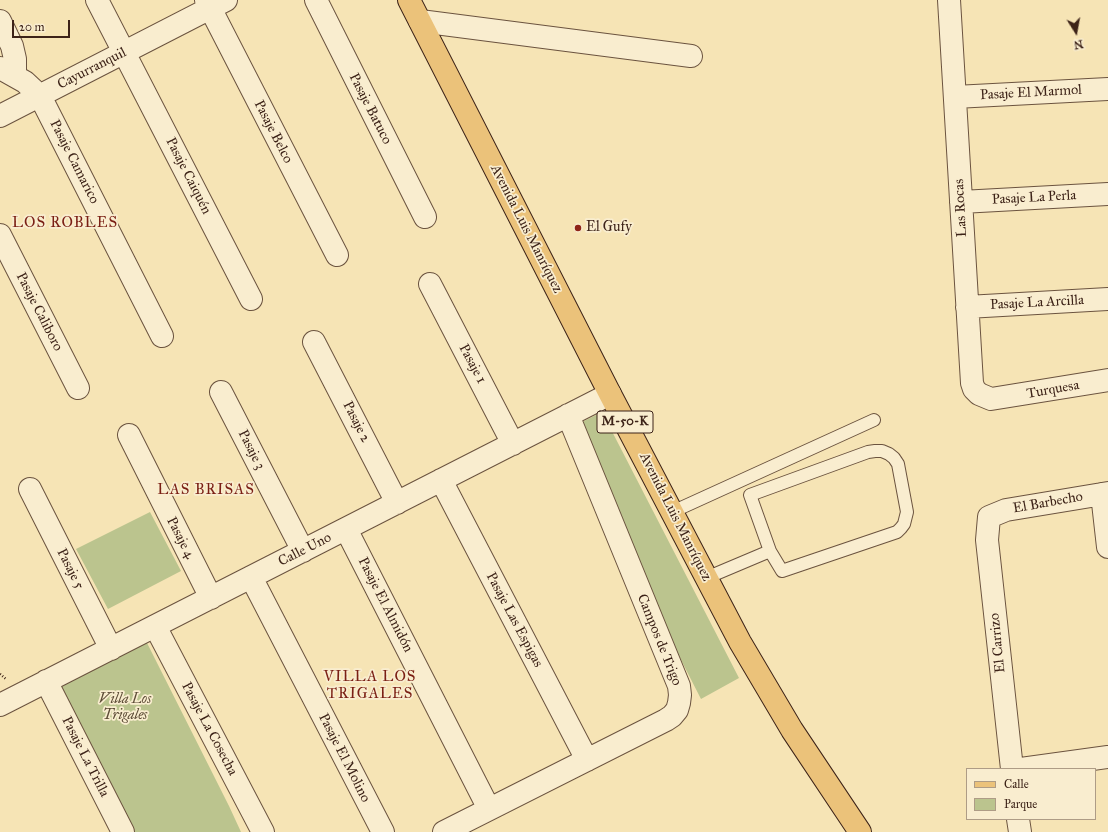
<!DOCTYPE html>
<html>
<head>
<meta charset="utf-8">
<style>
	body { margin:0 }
	#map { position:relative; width:1108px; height:832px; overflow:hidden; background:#f6e4b5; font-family:"IM FELL Great Primer",serif }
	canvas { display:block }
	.legend { position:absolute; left:966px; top:768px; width:130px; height:52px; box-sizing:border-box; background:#f9edcf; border:1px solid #ae9c86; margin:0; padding:5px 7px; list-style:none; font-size:12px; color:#3d2318 }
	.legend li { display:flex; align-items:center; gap:8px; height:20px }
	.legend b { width:20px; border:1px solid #ae9c86 }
	.north { position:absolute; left:1056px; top:12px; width:40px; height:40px; -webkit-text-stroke:3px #f9edcf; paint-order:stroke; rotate:169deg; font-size:11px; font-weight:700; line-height:16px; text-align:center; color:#3d2318 }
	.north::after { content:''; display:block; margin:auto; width:14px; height:18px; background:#3d2318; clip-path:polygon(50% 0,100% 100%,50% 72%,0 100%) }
	.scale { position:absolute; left:12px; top:20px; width:58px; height:18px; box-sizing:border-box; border:2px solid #3d2318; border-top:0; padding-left:5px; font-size:12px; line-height:14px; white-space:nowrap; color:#3d2318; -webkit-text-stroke:3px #f9edcf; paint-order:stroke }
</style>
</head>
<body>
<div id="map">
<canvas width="1108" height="832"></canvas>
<ul class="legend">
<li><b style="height:5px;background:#ebc27a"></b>Calle</li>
<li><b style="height:11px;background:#bbc48e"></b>Parque</li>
</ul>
<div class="north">N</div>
<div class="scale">20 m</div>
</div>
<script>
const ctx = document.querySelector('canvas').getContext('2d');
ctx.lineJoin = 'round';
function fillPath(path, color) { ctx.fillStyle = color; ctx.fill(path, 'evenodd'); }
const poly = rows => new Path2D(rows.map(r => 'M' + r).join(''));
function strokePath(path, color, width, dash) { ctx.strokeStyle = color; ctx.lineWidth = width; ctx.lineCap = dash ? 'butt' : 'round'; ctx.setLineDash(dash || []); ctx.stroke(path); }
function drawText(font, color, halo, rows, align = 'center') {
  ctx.font = font + ' "IM FELL Great Primer",serif'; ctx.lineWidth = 3.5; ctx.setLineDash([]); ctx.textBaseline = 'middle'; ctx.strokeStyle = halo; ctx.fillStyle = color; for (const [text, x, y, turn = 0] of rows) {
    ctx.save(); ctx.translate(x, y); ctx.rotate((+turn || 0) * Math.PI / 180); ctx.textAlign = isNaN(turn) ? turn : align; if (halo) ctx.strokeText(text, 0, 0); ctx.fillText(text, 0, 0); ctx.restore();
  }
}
const green = poly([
	[602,412,739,678,701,699,564,431],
	[150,512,181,571,108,609,76,549],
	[144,637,229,806,241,832,134,832,55,680]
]);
const path = poly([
	[0,674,6,679]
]);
const service = poly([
	[875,451,882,451,889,454,894,458,898,464,907,512,904,524,901,528,897,532,782,571,770,551,750,495,868,452,875,451],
	[672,512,874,420],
	[706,578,770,551]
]);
const minor = poly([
	[97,0,251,299],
	[206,0,337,255],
	[316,0,425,217],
	[949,0,972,383,974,389,979,394,991,399,1108,380],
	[0,21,12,46,15,59,15,76],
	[420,21,691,56],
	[0,68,25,82,40,96,162,336],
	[955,97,1108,89],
	[0,116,226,0],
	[961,202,1108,194],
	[0,235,78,388],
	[430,284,513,444],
	[967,307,1108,299],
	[314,342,397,503],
	[221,392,303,551],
	[129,435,211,598],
	[441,480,587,760],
	[30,489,111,649],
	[1102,494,1108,547],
	[346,529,489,809],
	[251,577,383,832],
	[155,626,263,832],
	[46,681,123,832],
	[0,705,610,394],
	[1012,769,987,540,989,517,1006,510,1108,493],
	[1021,769,1108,757],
	[1018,819,1020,832],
	[444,832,666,720,672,716,677,710,679,703,680,695,679,686,568,415]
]);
const primary = poly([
	[409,0,610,394,740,642,792,730,860,832]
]);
const markers = [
	[578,228,4,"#8f2418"]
];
const shields = [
	[625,422,56]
];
const shieldNames = [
	["M-50-K",625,422]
];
const streetNames = [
	["Cayurranquil",92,69,-27],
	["Pasaje El Marmol",1031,93,-3],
	["Pasaje Batuco",370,109,63],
	["Pasaje Belco",273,132,63],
	["Pasaje Camarico",74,162,63],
	["Pasaje Caiquén",188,176,63],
	["Pasaje La Perla",1034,198,-3],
	["Las Rocas",961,208,-93],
	["Avenida Luis Manríquez",526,229,63],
	["Pasaje La Arcilla",1037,303,-3],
	["Pasaje Caliboro",39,312,63],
	["Pasaje 1",472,364,62],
	["Turquesa",1053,390,-10],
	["Pasaje 2",356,422,63],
	["Pasaje 3",251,450,63],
	["El Barbecho",1048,503,-10],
	["Avenida Luis Manríquez",675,517,63],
	["Pasaje 4",180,538,63],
	["Calle Uno",305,550,-27],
	["Pasaje 5",70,569,63],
	["Pasaje El Almidón",385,605,63],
	["Pasaje Las Espigas",514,620,62],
	["Campos de Trigo",659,640,68],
	["El Carrizo",998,643,-96],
	["Pasaje La Cosecha",209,729,62],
	["Pasaje La Trilla",85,757,63],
	["Pasaje El Molino",344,758,63]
];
const poiNames = [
	["El Gufy",586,228]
];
const parkNames = [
	["Villa Los",125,700],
	["Trigales",125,716]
];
const neighbourhoodNames = [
	["LOS ROBLES",65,223],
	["LAS BRISAS",206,490],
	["VILLA LOS",370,677],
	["TRIGALES",370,694]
];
fillPath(green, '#bbc48e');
strokePath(service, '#6b533f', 14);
strokePath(minor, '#6b533f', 24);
strokePath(primary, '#3d2318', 24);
strokePath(path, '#3d2318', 2.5, [1, 2]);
strokePath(service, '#f9edcf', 12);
strokePath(minor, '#f9edcf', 22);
strokePath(primary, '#ebc27a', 22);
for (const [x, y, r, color] of markers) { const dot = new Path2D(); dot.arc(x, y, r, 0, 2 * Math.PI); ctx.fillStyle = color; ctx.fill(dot); strokePath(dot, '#f9edcf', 1.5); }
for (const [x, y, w] of shields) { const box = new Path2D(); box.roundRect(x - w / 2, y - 11, w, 22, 3); ctx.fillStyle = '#f9edcf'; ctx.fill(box); strokePath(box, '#3d2318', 1); }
drawText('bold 13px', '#3d2318', null, shieldNames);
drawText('14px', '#3d2318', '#f9edcf', streetNames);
drawText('14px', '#3d2318', '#f9edcf', poiNames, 'left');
drawText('italic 14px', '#5c4b36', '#f9edcf', parkNames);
ctx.letterSpacing = '1px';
drawText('15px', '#7a1f14', '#f9edcf', neighbourhoodNames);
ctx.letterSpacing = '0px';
</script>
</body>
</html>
